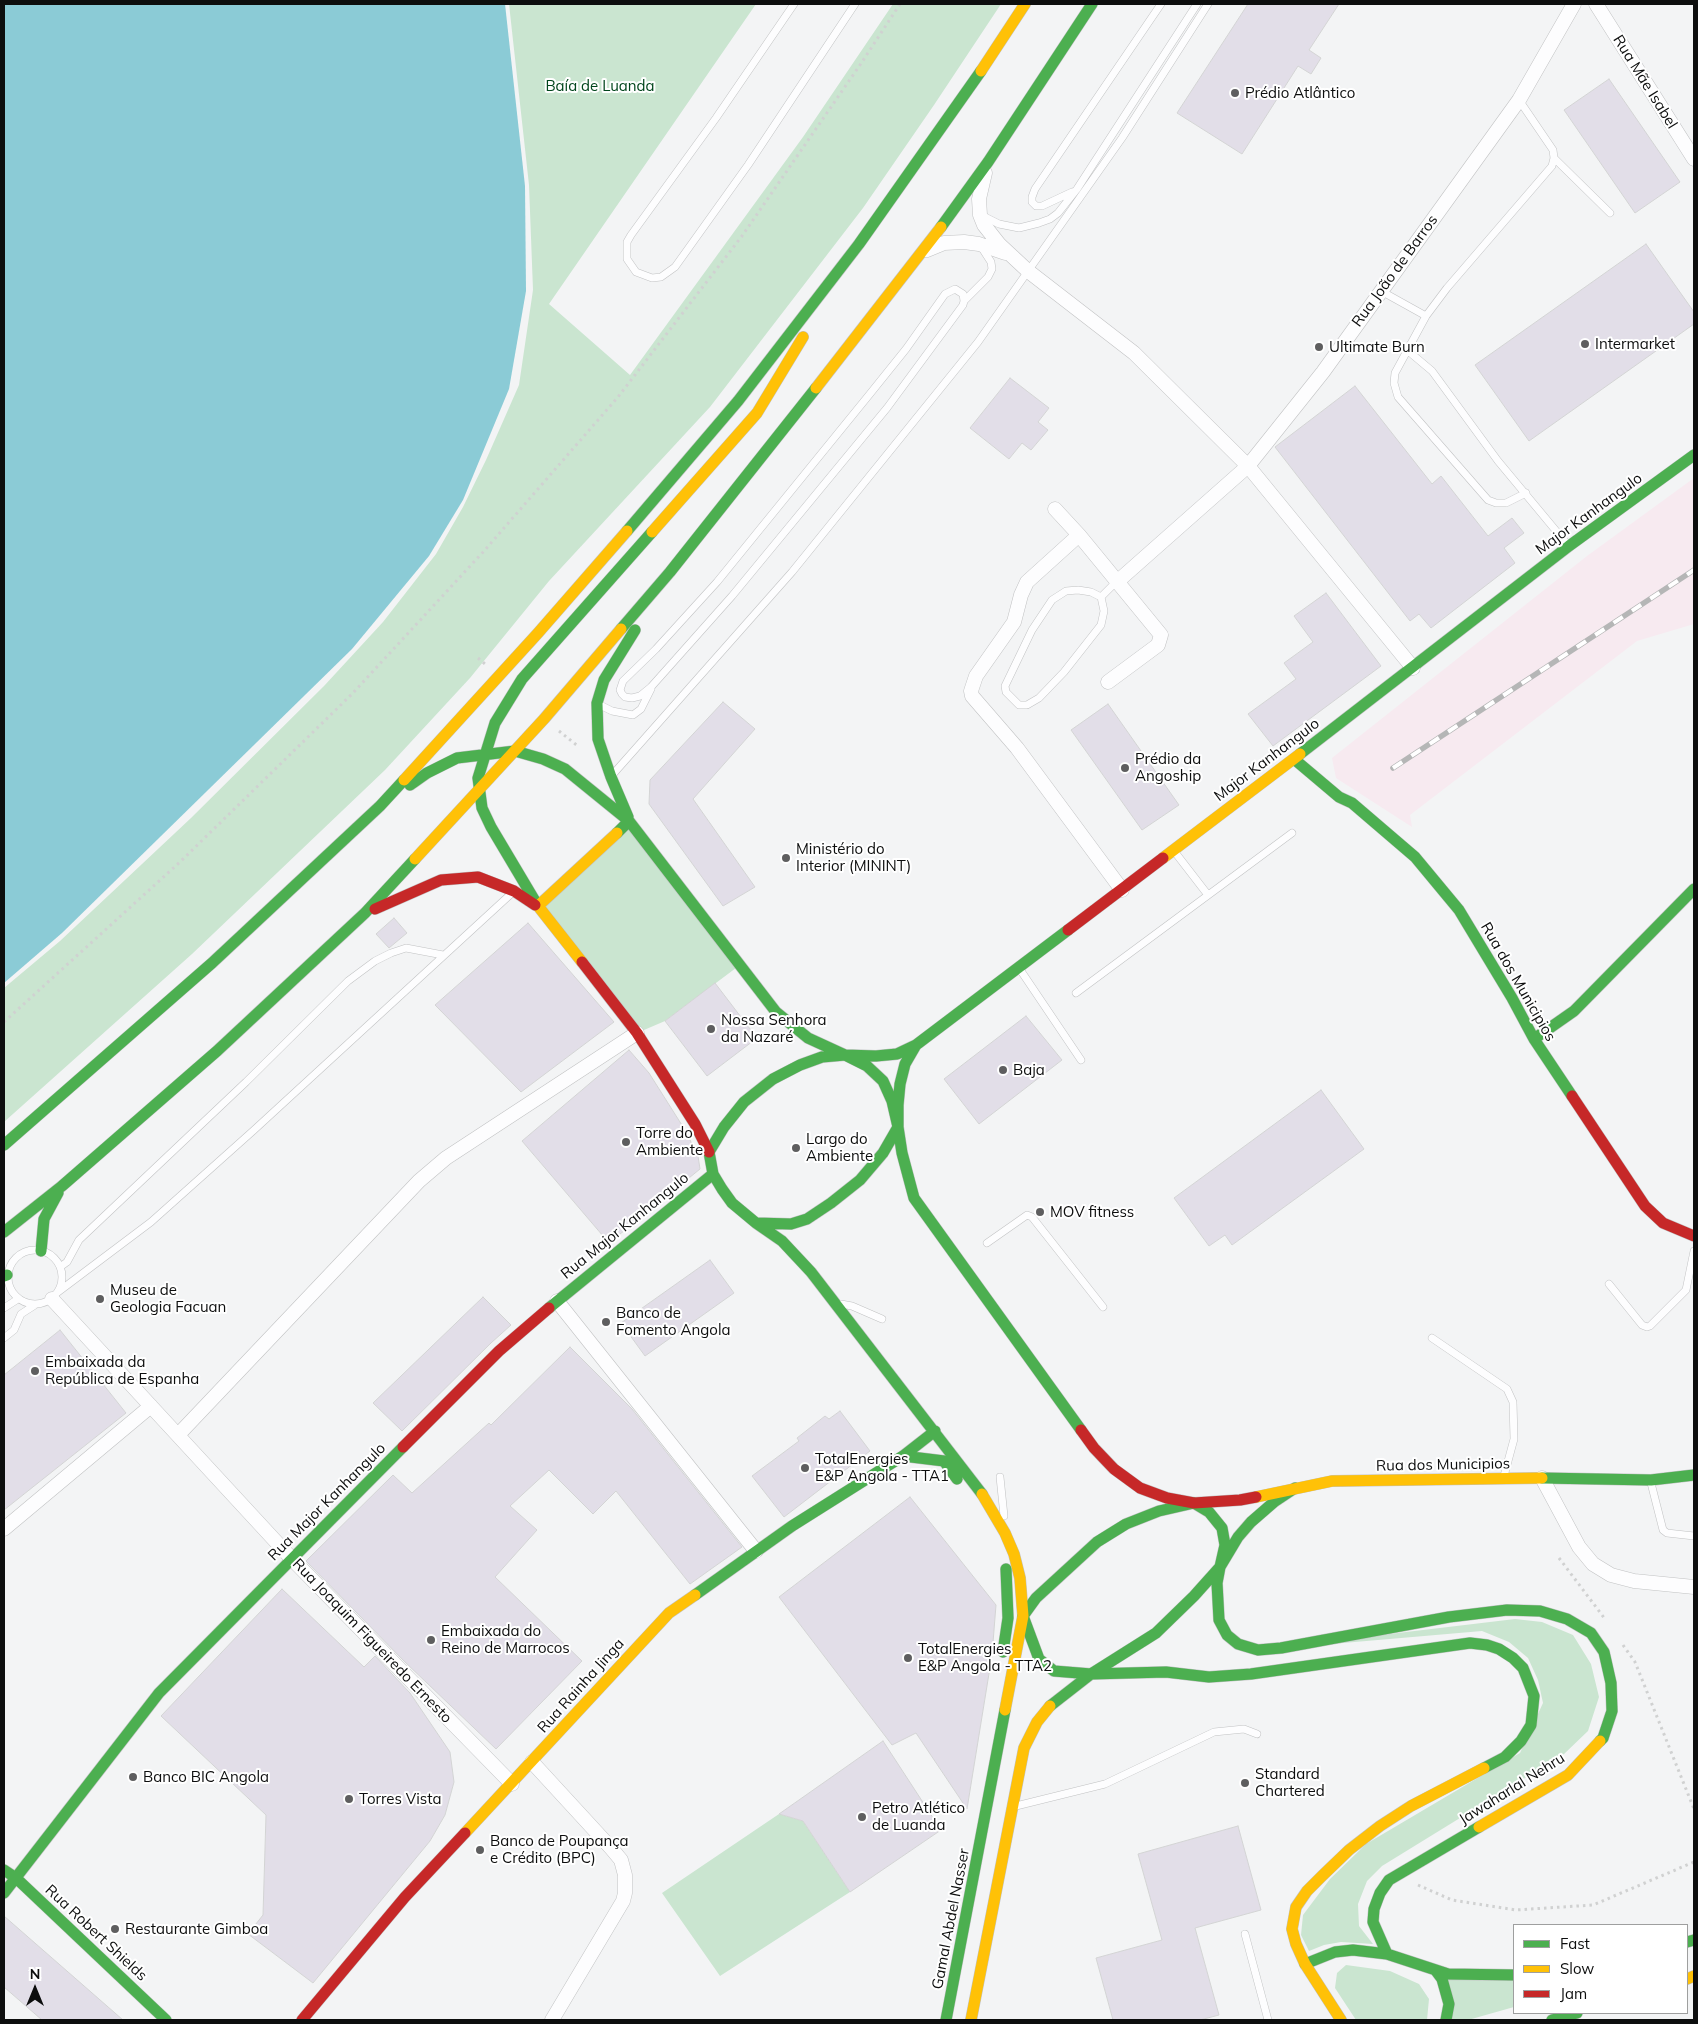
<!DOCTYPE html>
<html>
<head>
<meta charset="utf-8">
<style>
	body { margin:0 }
	#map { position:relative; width:1698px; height:2024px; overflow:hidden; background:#f3f4f5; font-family:Mulish,sans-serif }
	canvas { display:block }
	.frame { position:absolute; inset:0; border:5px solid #0d0e0e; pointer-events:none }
	.legend { position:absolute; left:1513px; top:1924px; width:175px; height:90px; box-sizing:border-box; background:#fff; border:1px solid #9e9f9f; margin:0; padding:6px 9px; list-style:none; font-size:15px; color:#0d0e0e }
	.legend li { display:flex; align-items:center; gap:10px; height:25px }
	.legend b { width:25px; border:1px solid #9e9f9f }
	.north { position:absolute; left:10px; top:1964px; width:50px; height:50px; -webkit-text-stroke:4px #fff; paint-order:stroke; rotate:0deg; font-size:14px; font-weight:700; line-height:20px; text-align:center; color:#0d0e0e }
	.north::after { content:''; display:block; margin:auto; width:18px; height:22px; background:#0d0e0e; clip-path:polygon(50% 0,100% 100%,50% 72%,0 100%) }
</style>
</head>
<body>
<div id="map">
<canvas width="1698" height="2024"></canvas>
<div class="frame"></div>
<ul class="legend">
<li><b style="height:6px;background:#4caf50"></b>Fast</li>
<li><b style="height:6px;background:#ffc107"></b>Slow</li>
<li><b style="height:6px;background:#c62828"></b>Jam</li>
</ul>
<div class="north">N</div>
</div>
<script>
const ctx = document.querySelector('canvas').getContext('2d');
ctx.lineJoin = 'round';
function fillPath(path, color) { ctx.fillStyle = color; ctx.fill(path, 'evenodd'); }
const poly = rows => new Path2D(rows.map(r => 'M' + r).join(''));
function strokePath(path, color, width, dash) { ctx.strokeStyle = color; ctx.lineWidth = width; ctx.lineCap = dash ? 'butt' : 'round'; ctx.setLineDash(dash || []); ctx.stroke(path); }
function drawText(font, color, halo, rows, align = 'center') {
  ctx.font = font + ' Mulish,sans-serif'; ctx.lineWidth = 4; ctx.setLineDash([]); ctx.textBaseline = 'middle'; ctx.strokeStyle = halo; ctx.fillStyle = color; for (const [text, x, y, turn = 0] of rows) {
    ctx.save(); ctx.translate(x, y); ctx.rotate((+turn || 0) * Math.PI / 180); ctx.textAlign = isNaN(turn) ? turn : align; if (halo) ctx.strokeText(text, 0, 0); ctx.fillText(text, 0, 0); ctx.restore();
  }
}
const industrial = poly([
	[1694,478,1694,624,1637,641,1410,815,1412,827,1336,778,1332,758,1587,556]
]);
const green = poly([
	[509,4,756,4,549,304,630,375,803,137,893,4,1001,4,934,105,863,208,710,407,549,581,470,678,385,770,192,954,4,1122,4,988,60,941,191,818,324,686,383,622,436,554,463,507,486,460,519,385,533,290,529,185],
	[629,821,740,965,665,1021,637,1033,538,907],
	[1515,1619,1542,1622,1573,1635,1591,1664,1599,1697,1588,1731,1564,1754,1382,1866,1367,1881,1358,1904,1359,1926,1373,1944,1341,1942,1324,1945,1309,1951,1301,1935,1303,1915,1330,1879,1366,1844,1520,1753,1543,1703,1538,1680,1528,1658,1509,1642,1482,1631,1239,1652],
	[779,1814,803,1821,850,1892,720,1976,662,1893],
	[1346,1965,1390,1971,1419,1984,1429,1999,1427,2020,1356,2020,1335,1988,1337,1973],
	[1444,1979,1514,1981,1514,2007,1468,2020,1451,2020]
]);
const water = poly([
	[4,4,505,4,525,186,526,291,509,389,463,500,429,556,352,649,62,933,4,983]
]);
const building = poly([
	[1248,4,1339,4,1309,50,1321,58,1311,74,1298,66,1242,154,1177,113,1248,4],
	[1609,79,1680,182,1635,213,1564,110,1609,79],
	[1646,244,1694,312,1694,324,1529,441,1475,365,1646,244],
	[1010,378,1049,408,1038,422,1048,430,1031,450,1022,443,1009,459,970,428,1010,378],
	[1355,386,1432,484,1441,476,1488,536,1512,518,1524,533,1504,548,1515,563,1431,628,1419,614,1410,621,1275,447,1355,386],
	[1326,593,1381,666,1273,746,1248,714,1296,679,1284,663,1313,642,1294,616,1326,593],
	[723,702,755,729,693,799,755,887,723,906,649,804,650,780,723,702],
	[1108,704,1179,805,1142,830,1071,730,1108,704],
	[394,918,407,933,389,948,376,934,394,918],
	[528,923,614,1022,521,1092,435,1005,528,923],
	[715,983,757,1038,707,1076,665,1021,715,983],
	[1026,1016,1062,1060,979,1124,944,1079,1026,1016],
	[629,1050,649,1073,685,1130,698,1156,700,1169,609,1243,522,1141,629,1050],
	[1321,1090,1364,1149,1232,1245,1225,1235,1209,1246,1174,1198,1321,1090],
	[710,1260,734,1293,645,1356,621,1323,710,1260],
	[483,1297,511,1325,491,1343,402,1431,373,1403,483,1297],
	[60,1330,126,1413,4,1510,4,1375,60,1330],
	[570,1347,632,1409,742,1547,690,1584,616,1491,593,1514,549,1470,510,1506,537,1530,495,1577,582,1661,496,1749,405,1662,306,1561,393,1475,412,1493,489,1423,491,1425,570,1347],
	[840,1411,870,1451,784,1517,752,1476,799,1441,797,1438,825,1416,829,1419,840,1411],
	[910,1497,996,1605,992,1655,967,1809,916,1733,892,1745,779,1597,910,1497],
	[282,1589,364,1667,375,1656,410,1693,450,1752,454,1782,445,1815,430,1841,313,1983,248,1934,263,1915,266,1815,161,1716,282,1589],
	[883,1741,941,1830,850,1892,803,1821,779,1814,883,1741],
	[1238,1826,1261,1910,1195,1928,1219,2015,1200,2020,1113,2020,1096,1958,1162,1940,1138,1854,1238,1826],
	[4,1916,123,2020,42,2020,4,1987,4,1916]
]);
const path = poly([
	[478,658,485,664],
	[559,731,579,747],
	[4,1022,180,862,352,694,484,551,618,397,742,236,860,65,900,4],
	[1559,1558,1605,1619],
	[1623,1645,1635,1662,1694,1809],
	[1418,1885,1452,1900,1516,1910,1593,1905,1694,1862]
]);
const lane = poly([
	[794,4,716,118,631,235,627,242,627,259,636,272,652,278,661,277,675,267,748,165,855,4],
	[1519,100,1553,150,1554,158,1552,166,1447,288,1426,316,1395,373,1394,383,1398,397,1488,500,1496,503,1506,503,1526,493],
	[1554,158,1610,213],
	[1072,192,1042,206,1036,206,1032,202,1032,197,1035,189,1161,4],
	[983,216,999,224,1019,228,1039,223,1050,219,1058,213,1077,189,1197,4],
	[1381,291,1426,316],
	[964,301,963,294,955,289,945,294,906,349,869,395,717,582,656,649,623,681,620,690,622,694,625,697,632,698,640,696,651,687,732,596,887,408,963,305,964,301,988,277,992,269,991,262,982,248],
	[1407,350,1432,371,1498,461,1567,544],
	[1078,590,1091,592,1101,597,1104,611,1101,625,1064,672,1039,698,1027,705,1019,705,1006,692,1005,686,1032,630,1052,600,1066,591,1078,590],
	[1101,597,1117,581],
	[600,705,612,711,633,715,641,709,651,689],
	[614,773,792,572,978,342,1122,138,1208,4],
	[1174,851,1208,895],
	[1019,968,1081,1060],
	[1076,993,1292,833],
	[987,1243,1027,1215,1032,1217,1103,1307],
	'8 1277a27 27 0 1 1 54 0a27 27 0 1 1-54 0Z',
	[60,1267,67,1262,79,1240,246,1082,348,981,375,961,391,953,406,948,443,955],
	[1609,1284,1642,1325,1647,1327,1650,1326,1686,1290,1694,1251],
	[58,1292,151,1222,254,1130,512,893],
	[841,1304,852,1306,882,1319],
	[4,1308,18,1299],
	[4,1338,14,1330,21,1314,35,1305],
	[1432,1338,1507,1389,1513,1402,1514,1439,1504,1476],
	[1000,1477,1004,1516],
	[1651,1483,1663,1530,1667,1533,1694,1536],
	[1016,1806,1105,1784,1214,1732,1244,1729,1257,1734],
	[1245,1934,1268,2020]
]);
const street = poly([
	[1596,4,1694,159],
	[985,173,979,199,980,215,984,225,999,244,1028,271,1134,353,1248,466,1413,668],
	[927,250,944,243,964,242,979,244,1005,253],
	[1055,509,1079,535],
	[1118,581,1248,466,1323,372,1519,100,1574,4],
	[1108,682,1158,645,1161,635,1079,535,1027,582,1021,595,1014,622,976,676,971,691,972,696,1017,748,1122,890],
	[52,1299,292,1559,512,1784],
	[557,1301,756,1551],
	[178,1435,419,1181,446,1158,637,1033],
	[1542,1478,1579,1547,1593,1564,1611,1575,1634,1581,1694,1587],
	[4,1529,151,1406],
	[532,1762,611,1848,621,1860,625,1875,625,1893,623,1901,552,2020]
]);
const fast = poly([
	[941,227,988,162,1092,4],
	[627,531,738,401,859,244,981,71],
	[621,629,670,572,816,388],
	[1300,754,1569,546,1694,455],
	[1294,759,1339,797,1352,803,1415,857,1459,910,1512,998,1534,1039,1572,1096],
	[410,785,427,773,457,758,515,751,543,759,565,769,629,821],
	[628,817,611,777,598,739,597,703,604,680,635,630],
	[617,833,629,821,776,1012,808,1038,845,1055,876,1056,897,1054,916,1045,1068,930],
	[538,906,491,827,482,808,478,778,495,723,522,679,652,532],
	[1534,1039,1574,1011,1694,889],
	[916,1045,905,1064,900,1084,898,1105,898,1127,902,1153,914,1198,1081,1430],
	[845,1055,867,1066,883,1081,892,1101,898,1127,883,1153,860,1180,831,1203,807,1219,791,1224,756,1223,732,1203,722,1189,713,1174,709,1152,724,1127,744,1102,773,1079,800,1065,822,1057,845,1055],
	[4,1145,212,963,380,806,404,780],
	[756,1223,782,1241,811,1272,982,1494],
	[4,1232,62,1186,217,1051,365,913,415,859],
	[41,1251,44,1219,58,1193],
	[4,1276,7,1275],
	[549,1308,713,1174],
	[903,1456,944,1461,957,1479],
	[1542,1478,1651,1480,1694,1475],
	[1295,1488,1274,1502,1251,1522,1238,1537,1220,1567,1217,1583,1219,1620,1227,1635,1238,1644,1258,1650,1281,1648,1449,1617,1507,1610,1540,1611,1567,1619,1591,1633,1604,1652,1611,1683,1612,1711,1603,1738,1600,1741],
	[1194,1503,1209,1512,1222,1528,1225,1545,1220,1567,1194,1596,1156,1633,1091,1674,1054,1671,1039,1659,1023,1616,1036,1598,1097,1542,1126,1524,1159,1511,1194,1503],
	[695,1595,792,1526,903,1456,935,1431],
	[1003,1652,1008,1618,1006,1569],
	[1050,1706,1091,1674,1166,1672,1209,1677,1251,1674,1470,1643,1487,1645,1499,1649,1513,1658,1523,1668,1534,1696,1531,1725,1521,1741,1505,1757,1484,1768],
	[1479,1827,1389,1880,1380,1893,1374,1909,1373,1922,1387,1954,1448,1974,1514,1975],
	[4,1870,16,1878,166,2020],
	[4,1893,159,1693,403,1447],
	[1687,1942,1694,1940],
	[1305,1964,1335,1952,1353,1950,1387,1954],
	[1436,1971,1442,1979,1449,2004,1446,2020],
	[946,2020,1005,1710],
	[1552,2020,1577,2013]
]);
const slow = poly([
	[981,71,1025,4],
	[816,388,941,227],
	[652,532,757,413,803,337],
	[404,780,538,633,627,531],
	[1163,858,1300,754],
	[415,859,544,719,621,629],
	[582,962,538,906,617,833],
	[982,1494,1005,1533,1014,1554,1020,1578,1023,1616,1005,1710],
	[1256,1497,1332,1481,1542,1478],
	[1479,1827,1568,1775,1600,1741],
	[465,1833,669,1613,695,1595],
	[1687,1979,1694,1976],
	[971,2020,1024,1748,1037,1722,1050,1706],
	[1341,2020,1305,1964,1296,1944,1292,1929,1296,1907,1307,1891,1322,1876,1349,1850,1380,1826,1411,1806,1484,1768]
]);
const jam = poly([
	[375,909,441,880,478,877,514,891,535,905],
	[1068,930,1163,858],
	[582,962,637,1033,695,1124,709,1152],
	[1572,1096,1645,1206,1663,1223,1694,1236],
	[1081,1430,1094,1448,1114,1469,1140,1488,1167,1498,1194,1503,1240,1500,1256,1497],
	[403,1447,499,1351,549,1308],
	[302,2020,405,1897,465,1833]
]);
const rail = poly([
	[1393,768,1694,570]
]);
const markers = [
	[1235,93,5,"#5e5e5f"],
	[1585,344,5,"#5e5e5f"],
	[1319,347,5,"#5e5e5f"],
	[1125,768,5,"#5e5e5f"],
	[786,858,5,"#5e5e5f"],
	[711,1029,5,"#5e5e5f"],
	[1003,1070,5,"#5e5e5f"],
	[626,1142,5,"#5e5e5f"],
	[796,1148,5,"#5e5e5f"],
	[1040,1212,5,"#5e5e5f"],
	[100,1299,5,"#5e5e5f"],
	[606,1322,5,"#5e5e5f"],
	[35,1371,5,"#5e5e5f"],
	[805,1468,5,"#5e5e5f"],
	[431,1640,5,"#5e5e5f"],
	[908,1658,5,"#5e5e5f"],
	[133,1777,5,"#5e5e5f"],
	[1245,1783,5,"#5e5e5f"],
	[349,1799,5,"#5e5e5f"],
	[862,1817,5,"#5e5e5f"],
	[480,1850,5,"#5e5e5f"],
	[115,1929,5,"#5e5e5f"]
];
const streetNames = [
	["Rua Mãe Isabel",1645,82,58],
	["Rua João de Barros",1395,271,-54],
	["Major Kanhangulo",1589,514,-36],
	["Major Kanhangulo",1267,760,-37],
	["Rua dos Municipios",1518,982,60],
	["Rua Major Kanhangulo",625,1226,-39],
	["Rua dos Municipios",1443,1465,-1],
	["Rua Major Kanhangulo",327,1502,-45],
	["Rua Joaquim Figueiredo Ernesto",372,1641,46],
	["Rua Rainha Jinga",581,1686,-48],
	["Jawaharlal Nehru",1512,1789,-32],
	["Gamal Abdel Nasser",951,1919,-79],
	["Rua Robert Shields",96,1933,43]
];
const parkNames = [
	["Baía de Luanda",600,86]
];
const poiNames = [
	["Prédio Atlântico",1245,93],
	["Intermarket",1595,344],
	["Ultimate Burn",1329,347],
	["Prédio da",1135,759],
	["Angoship",1135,776],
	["Ministério do",796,849],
	["Interior (MININT)",796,866],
	["Nossa Senhora",721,1020],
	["da Nazaré",721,1037],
	["Baja",1013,1070],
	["Torre do",636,1133],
	["Ambiente",636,1150],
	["Largo do",806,1139],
	["Ambiente",806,1156],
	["MOV fitness",1050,1212],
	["Museu de",110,1290],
	["Geologia Facuan",110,1307],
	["Banco de",616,1313],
	["Fomento Angola",616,1330],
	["Embaixada da",45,1362],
	["República de Espanha",45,1379],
	["TotalEnergies",815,1459],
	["E&P Angola - TTA1",815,1476],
	["Embaixada do",441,1631],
	["Reino de Marrocos",441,1648],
	["TotalEnergies",918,1649],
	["E&P Angola - TTA2",918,1666],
	["Standard",1255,1774],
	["Chartered",1255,1791],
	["Banco BIC Angola",143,1777],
	["Torres Vista",359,1799],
	["Petro Atlético",872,1808],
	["de Luanda",872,1825],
	["Banco de Poupança",490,1841],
	["e Crédito (BPC)",490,1858],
	["Restaurante Gimboa",125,1929]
];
fillPath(industrial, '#f7eaf0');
fillPath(green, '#cae5d0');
fillPath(water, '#8bcbd6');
fillPath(building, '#e2dee8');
strokePath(building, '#d3d4d4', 1);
strokePath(lane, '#c1c2c3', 8);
strokePath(street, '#c1c2c3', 15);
strokePath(fast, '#c1c2c3', 12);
strokePath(slow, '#c1c2c3', 12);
strokePath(jam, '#c1c2c3', 12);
strokePath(path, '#d0d1d1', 3, [2.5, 4]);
strokePath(lane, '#fdfdfe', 7);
strokePath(street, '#fdfdfe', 14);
strokePath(fast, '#4caf50', 11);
strokePath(slow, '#ffc107', 11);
strokePath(jam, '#c62828', 11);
strokePath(rail, '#b5b6b6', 5.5);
strokePath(rail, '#fff', 4, [11]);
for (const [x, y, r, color] of markers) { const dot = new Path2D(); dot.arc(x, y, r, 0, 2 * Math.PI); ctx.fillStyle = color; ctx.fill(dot); strokePath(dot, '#fff', 2); }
drawText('15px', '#0d0e0e', '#fff', streetNames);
drawText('15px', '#00451b', '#fff', parkNames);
drawText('15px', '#0d0e0e', '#fff', poiNames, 'left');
</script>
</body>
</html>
